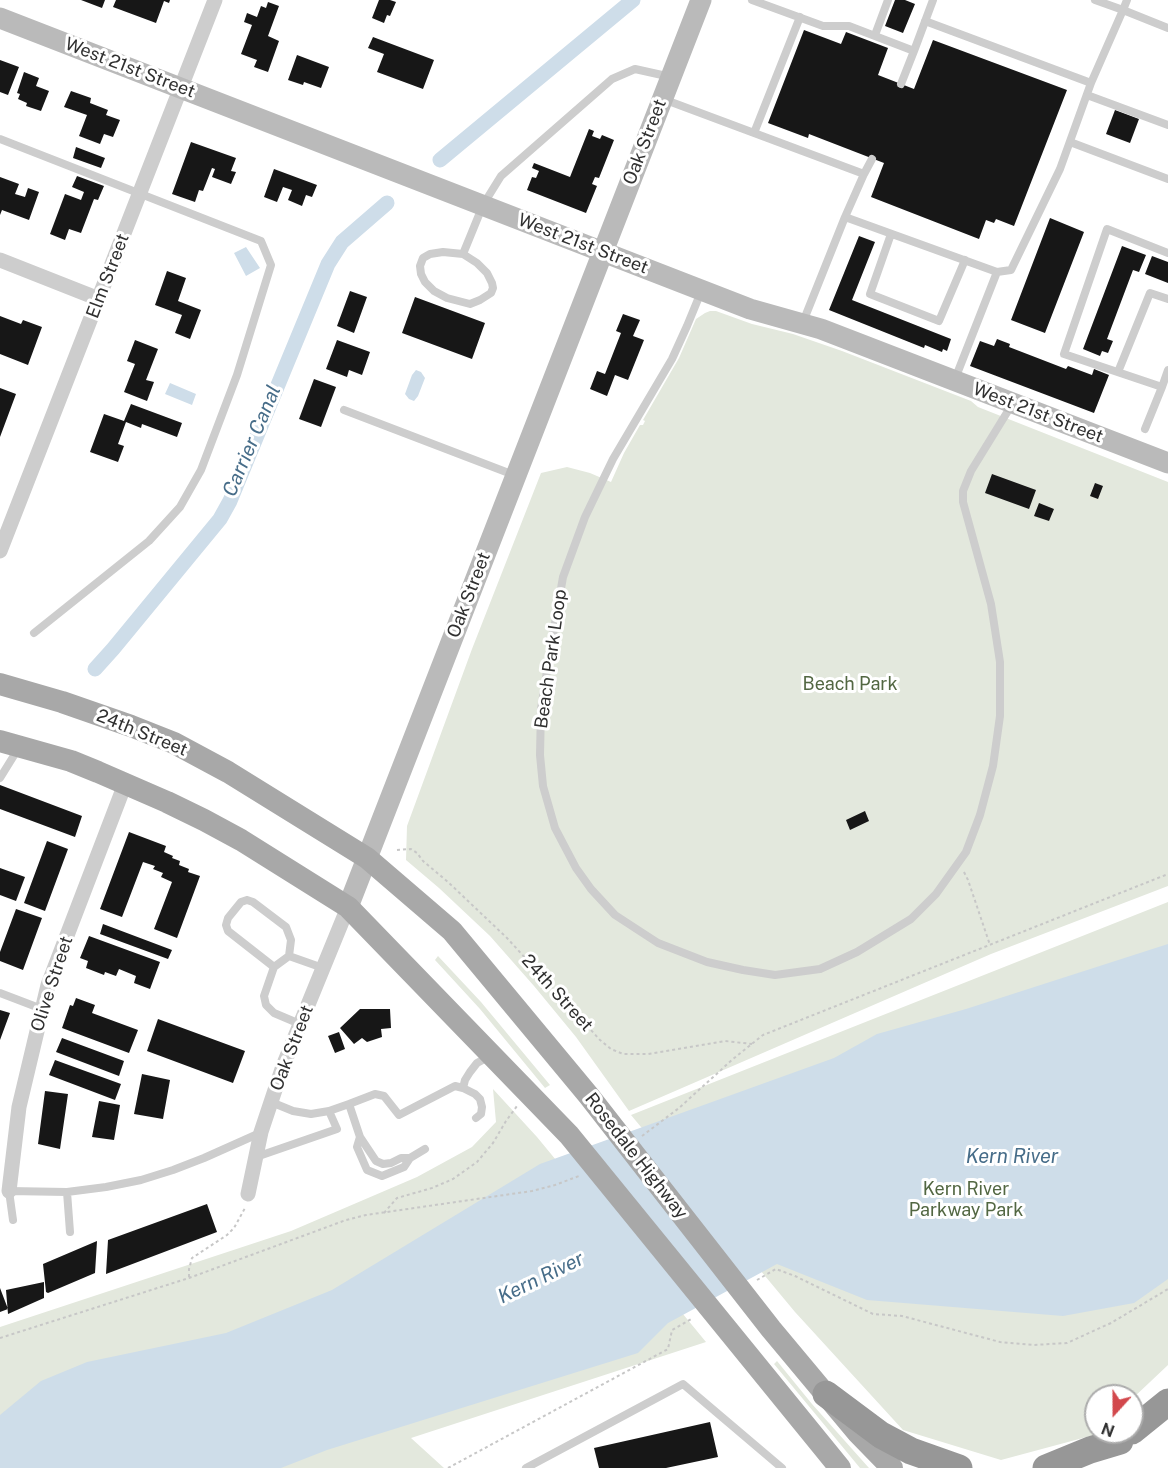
<!DOCTYPE html>
<html>
<head>
<meta charset="utf-8">
<style>
	body { margin:0 }
	#map { position:relative; width:1168px; height:1468px; overflow:hidden; background:#fff; font-family:"Public Sans",sans-serif }
	canvas { display:block }
	.north { position:absolute; left:1084px; top:1384px; width:60px; height:60px; box-sizing:border-box; background:#fff; border:2px solid #acacac; border-radius:50%; rotate:201deg; font-size:16px; font-weight:700; line-height:24px; text-align:center; color:#303030 }
	.north::after { content:''; display:block; margin:auto; width:21px; height:27px; background:#d2484c; clip-path:polygon(50% 0,100% 100%,50% 72%,0 100%) }
</style>
</head>
<body>
<div id="map">
<canvas width="1168" height="1468"></canvas>
<div class="north">N</div>
</div>
<script>
const ctx = document.querySelector('canvas').getContext('2d');
ctx.lineJoin = 'round';
function fillPath(path, color) { ctx.fillStyle = color; ctx.fill(path, 'evenodd'); }
const poly = rows => new Path2D(rows.map(r => 'M' + r).join(''));
function strokePath(path, color, width, dash) { ctx.strokeStyle = color; ctx.lineWidth = width; ctx.lineCap = dash ? 'butt' : 'round'; ctx.setLineDash(dash || []); ctx.stroke(path); }
function drawText(font, color, halo, rows, align = 'center') {
  ctx.font = font + ' "Public Sans",sans-serif'; ctx.lineWidth = 6; ctx.setLineDash([]); ctx.textBaseline = 'middle'; ctx.strokeStyle = halo; ctx.fillStyle = color; for (const [text, x, y, turn = 0] of rows) {
    ctx.save(); ctx.translate(x, y); ctx.rotate((+turn || 0) * Math.PI / 180); ctx.textAlign = isNaN(turn) ? turn : align; if (halo) ctx.strokeText(text, 0, 0); ctx.fillText(text, 0, 0); ctx.restore();
  }
}
const green = poly([
	[710,311,716,311,752,324,793,334,842,351,971,401,978,407,1168,482,1168,886,991,954,629,1111,576,1037,534,986,490,936,439,888,406,860,407,826,472,649,541,473,567,467,590,473,611,482,624,453,640,425,643,425,645,421,643,420,679,358,696,319,705,313],
	[1168,902,1168,1365,1132,1399,1132,1396,1096,1396,1096,1432,1098,1432,1094,1435,1001,1460,903,1430,795,1312,631,1115],
	[438,956,481,1002,550,1085,545,1088,480,1009,435,960],
	[493,1089,537,1137,706,1342,411,1438,444,1468,0,1468,0,1327,291,1231,417,1177,472,1147,496,1122],
	[777,1361,812,1404,869,1468,860,1468,774,1364]
]);
const water = poly([
	[246,247,260,268,246,276,234,253],
	[416,370,421,372,425,378,418,396,414,401,409,399,405,394,412,375],
	[170,383,196,394,192,405,165,394],
	[1168,944,1168,1279,1134,1303,1063,1316,867,1300,777,1264,668,1323,638,1353,327,1450,281,1468,0,1468,0,1415,41,1381,87,1362,226,1333,332,1290,540,1164,834,1058,877,1034,966,1009]
]);
const canal = poly([
	[440,160,633,0],
	[95,669,113,649,220,519,230,501,328,264,342,242,387,203]
]);
const building = poly([
	[81,0,105,0,102,8],
	[116,0,170,0,169,3,164,1,156,23,113,7],
	[379,0,390,0,396,2,390,16,387,15,384,23,372,18],
	[895,0,905,0,915,4,903,33,885,26],
	[268,2,279,6,268,36,279,41,268,72,254,67,257,60,241,54,252,25,244,22,247,13,257,17,261,6,266,8],
	[804,30,841,44,846,32,888,48,878,75,914,89,933,40,1067,90,1014,226,996,219,994,223,986,220,979,239,871,197,884,163,809,134,808,138,768,123],
	[373,37,434,60,423,89,377,72,384,54,368,48],
	[297,55,329,67,321,88,304,82,303,85,288,80],
	[0,60,19,67,8,95,0,92],
	[24,72,39,78,36,86,49,91,41,111,26,106,27,103,18,99,20,94,17,93],
	[71,91,91,98,90,103,108,110,106,115,120,120,113,137,104,134,100,144,79,136,87,115,64,107],
	[1115,110,1139,119,1130,143,1106,134],
	[589,129,594,131,592,136,600,139,602,135,614,140,599,178,595,177,592,184,597,186,586,213,527,190,532,177,536,178,539,171,532,168,534,163,570,177],
	[191,142,236,158,231,171,236,172,231,184,212,177,215,169,212,168,203,191,199,190,195,202,172,194],
	[76,147,105,158,101,168,73,158],
	[274,169,317,185,312,197,306,195,302,206,288,200,292,190,283,187,277,202,264,197],
	[77,176,104,186,98,200,94,199,81,233,69,229,65,240,50,234,65,194,81,200,84,192,72,187],
	[0,177,19,184,15,194,25,197,28,188,39,192,29,220,2,210,0,215],
	[1050,218,1084,232,1045,333,1011,320],
	[859,236,875,242,852,300,951,339,947,351,943,349,942,352,925,345,924,348,829,310],
	[1122,246,1146,255,1139,272,1133,270,1107,339,1113,341,1108,353,1102,351,1100,356,1083,349],
	[1152,256,1168,262,1168,283,1145,274],
	[167,271,186,278,178,301,201,310,190,339,175,333,182,315,155,305],
	[350,291,367,297,354,333,337,326],
	[415,297,485,323,472,359,402,333],
	[623,314,640,320,633,336,644,340,628,380,615,375,607,396,590,389,597,371,605,374,621,333,616,331],
	[0,316,21,324,23,320,42,327,28,365,0,354],
	[997,339,1010,344,1009,347,1066,369,1068,366,1092,375,1094,369,1109,375,1094,413,970,366,980,341,994,346],
	[135,340,158,349,146,380,154,382,147,401,124,392,135,364,127,361],
	[337,340,370,352,362,375,349,370,347,377,326,369],
	[314,379,336,387,321,427,299,419],
	[0,388,16,394,0,437],
	[131,404,182,423,177,437,142,424,141,428,126,422,118,444,124,446,118,462,90,452,104,414,124,421],
	[992,474,1036,490,1029,509,985,493],
	[1095,483,1103,486,1098,499,1090,496],
	[1039,503,1054,509,1049,521,1034,516],
	[0,785,82,816,75,837,0,809],
	[865,811,869,821,850,830,846,820],
	[129,832,166,846,164,852,173,856,172,858,180,861,179,865,189,869,188,872,200,876,177,938,154,929,172,882,161,877,163,873,153,869,155,866,143,862,122,917,100,909],
	[47,841,68,849,45,911,24,903],
	[0,868,25,877,16,901,0,895],
	[16,909,42,918,23,970,0,961,0,952],
	[103,924,172,950,168,959,100,934],
	[89,936,160,962,150,989,134,983,136,976,119,969,116,976,105,972,104,975,86,968,88,961,80,958],
	[76,998,95,1005,92,1013,138,1030,129,1053,62,1028,70,1005,73,1006],
	[360,1009,390,1009,391,1028,381,1029,382,1037,367,1042,362,1038,354,1044,340,1028],
	[0,1010,10,1013,0,1040],
	[158,1019,245,1051,233,1083,147,1051],
	[339,1032,345,1049,335,1053,328,1036],
	[62,1038,124,1061,119,1076,56,1052],
	[55,1060,121,1084,115,1100,49,1075],
	[142,1074,170,1080,163,1119,134,1114],
	[45,1091,68,1094,60,1149,38,1144],
	[99,1101,120,1105,114,1140,92,1137],
	[207,1204,217,1232,106,1274,108,1240],
	[97,1241,95,1273,48,1293,46,1292,43,1264],
	[44,1282,44,1298,8,1314,6,1290],
	[0,1288,8,1309,0,1312],
	[710,1422,718,1457,666,1468,599,1468,594,1448]
]);
const path = poly([
	[397,850,411,849,417,853,423,861,448,882,507,938,600,1040,611,1049,623,1054,648,1054,725,1041,752,1044],
	[964,872,968,880,990,945],
	[642,1136,679,1108,733,1059,763,1035,1168,874],
	[384,1213,397,1198,432,1188,453,1179,477,1162,493,1143,506,1121,517,1106],
	[189,1277,189,1269,192,1258,227,1235,234,1228,245,1208],
	[757,1280,776,1269,795,1276,873,1314,902,1316,1000,1342,1033,1345,1067,1343,1111,1323,1168,1289],
	[0,1338,189,1278,346,1220,366,1215,532,1191,555,1185,579,1176],
	[448,1468,668,1349,672,1330,693,1318]
]);
const lane = poly([
	[752,0,823,26,849,26,914,51,933,0],
	[1127,0,1123,10,1168,28],
	[925,21,1091,83],
	[875,35,888,0],
	[901,84,914,51],
	[1087,95,1168,125],
	[663,99,864,174,845,217,803,322],
	[754,133,800,17],
	[0,139,261,241,271,265,237,375,201,470,180,507,149,541,34,633],
	[1070,142,1168,179],
	[864,174,872,159],
	[845,217,997,272,1011,270,1060,169,1091,83,1123,10,1095,0],
	[891,234,870,294,939,321,965,260],
	[443,252,463,254,477,263,487,273,492,283,493,288,491,293,480,300,470,304,447,298,434,291,425,282,421,274,420,266,423,258,430,254,443,252],
	[463,254,483,205,501,176,612,79,635,69,671,77],
	[701,292,687,326,672,359,613,459,585,517,563,577,549,658,541,709,540,755,543,786,555,828,576,868,591,889,615,915,658,943,707,962,743,970,775,975,820,969,857,952,911,919,936,894,966,852,980,815,993,766,1000,716,1000,662,991,604,963,502,963,491,971,471,1011,406],
	[1118,372,1150,293,1168,299],
	[955,379,997,272],
	[1162,387,1168,370],
	[344,410,514,475],
	[1145,429,1162,387,1064,354,1107,229,1168,253],
	[0,778,18,749],
	[247,900,253,902,286,927,291,940,289,956,274,967,228,931,226,925,228,918,241,902,247,900],
	[289,956,323,968],
	[274,967,264,996,266,1005,274,1013,300,1024],
	[0,993,42,1009],
	[463,1088,465,1080,470,1072,477,1063,490,1056],
	[349,1104,375,1094,384,1096,399,1115,455,1086,463,1088,475,1094,480,1099,482,1107,481,1114,476,1118],
	[329,1111,349,1104,360,1137,357,1147,367,1170,382,1176,404,1167,410,1158,401,1158,391,1163,383,1164,376,1161,360,1137],
	[256,1157,337,1129,329,1111,311,1114,293,1111,271,1102],
	[410,1158,425,1149],
	[67,1192,70,1232],
	[13,1220,9,1191,67,1192,106,1187,141,1180,173,1170,204,1158,260,1133],
	[526,1468,683,1384,782,1468]
]);
const street = poly([
	[0,260,99,299],
	[0,551,215,0],
	[9,1191,19,1107,48,985,125,784],
	[248,1194,261,1132,283,1066,348,907]
]);
const secondary = poly([
	[0,18,701,290,750,309,821,329,1168,463],
	[348,907,701,0]
]);
const primary = poly([
	[0,684,62,702,131,726,174,743,228,772,367,858,452,931,589,1096,771,1329,857,1432,892,1468],
	[0,741,71,761,98,772,167,802,204,820,241,840,348,907,569,1135,840,1468]
]);
const highway = poly([
	[826,1394,881,1435,911,1451,959,1468],
	[1132,1431,1168,1402],
	[1046,1468,1090,1450,1120,1441]
]);
const streetNames = [
	["West 21st Street",130,68,21],
	["Oak Street",645,142,-69],
	["West 21st Street",583,244,21],
	["Elm Street",108,276,-69],
	["West 21st Street",1038,413,21],
	["Oak Street",469,595,-69],
	["Beach Park Loop",551,659,-82],
	["24th Street",142,733,22],
	["Olive Street",52,984,-72],
	["24th Street",557,993,48],
	["Oak Street",292,1048,-69],
	["Rosedale Highway",636,1156,52]
];
const parkNames = [
	["Beach Park",850,684],
	["Kern River",966,1189],
	["Parkway Park",966,1210]
];
const waterNames = [
	["Carrier Canal",252,441,-67],
	["Kern River",1012,1157],
	["Kern River",541,1278,-26]
];
fillPath(green, '#e3e8dd');
fillPath(water, '#cedde9');
strokePath(canal, '#cedde9', 15);
fillPath(building, '#171717');
strokePath(path, '#c7c7c7', 2, [3, 3]);
strokePath(lane, '#cdcdcd', 8);
strokePath(street, '#cdcdcd', 15);
strokePath(secondary, '#bababa', 21);
strokePath(primary, '#a8a8a8', 22);
strokePath(highway, '#979797', 27);
drawText('18px', '#303030', '#fff', streetNames);
drawText('18px', '#526742', '#fff', parkNames);
drawText('italic 20px', '#476d89', '#fff', waterNames);
</script>
</body>
</html>
